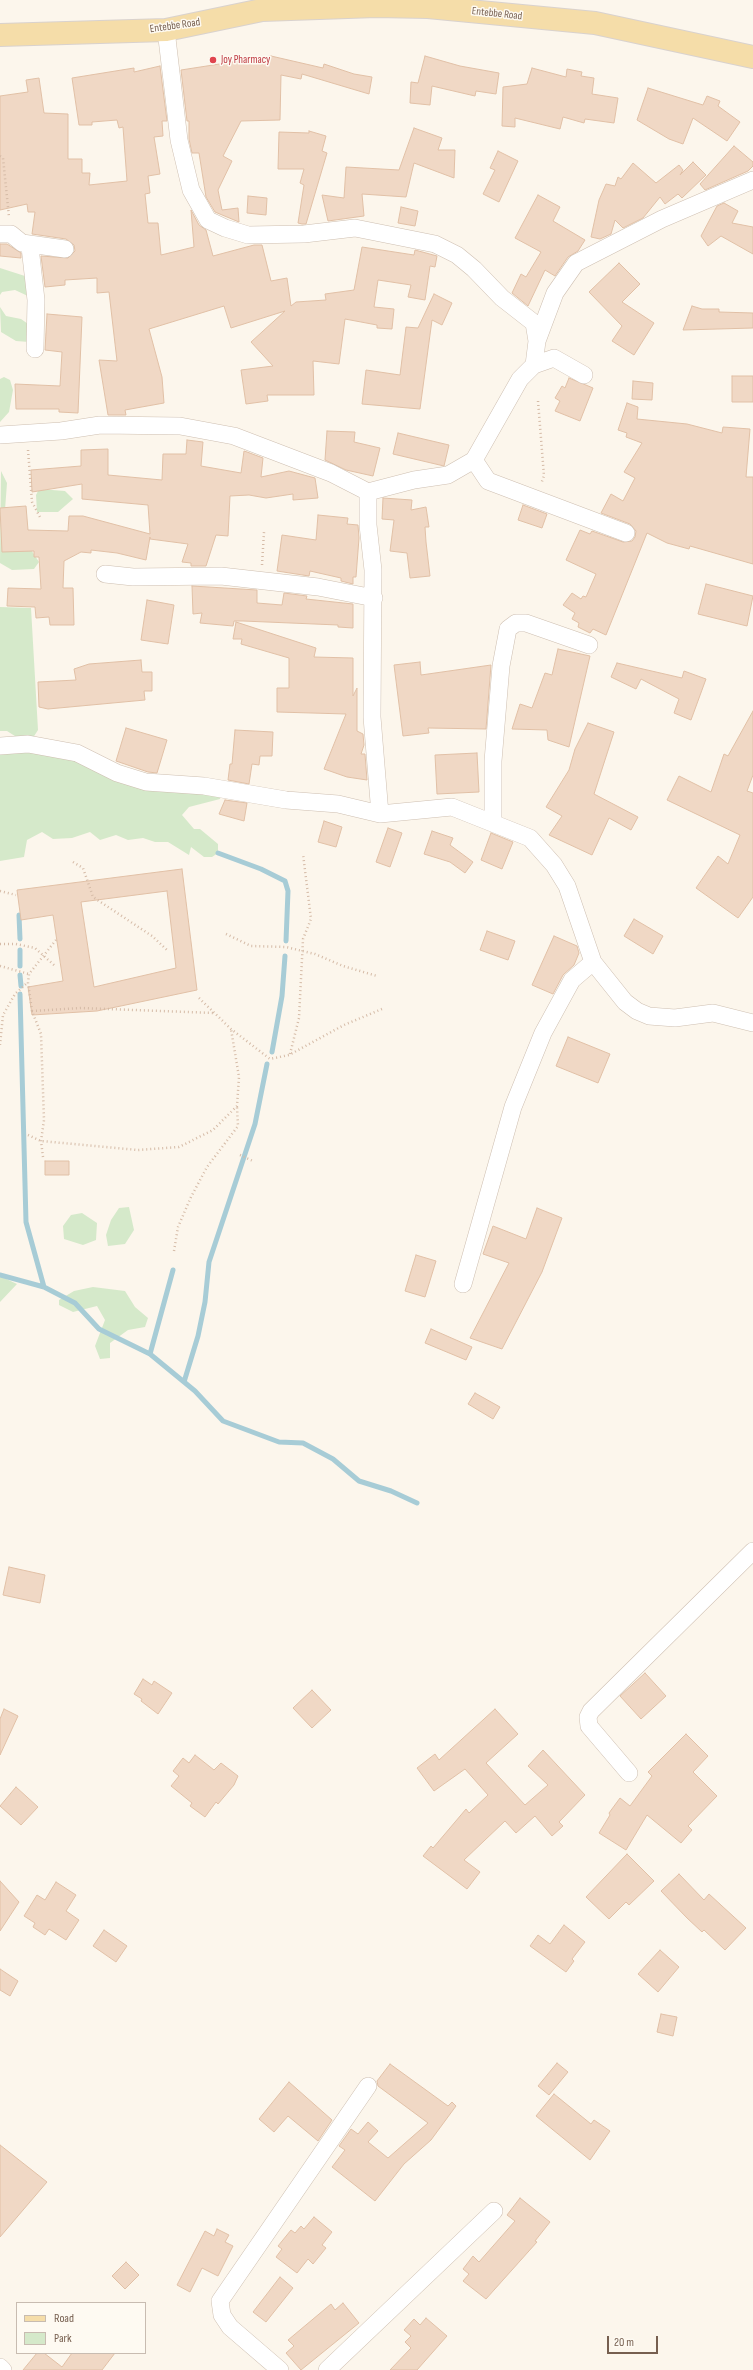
<!DOCTYPE html>
<html>
<head>
<meta charset="utf-8">
<style>
	body { margin:0 }
	#map { position:relative; width:753px; height:2370px; overflow:hidden; background:#fcf6ec; font-family:"Sofia Sans Condensed",sans-serif }
	canvas { display:block }
	.legend { position:absolute; left:16px; top:2302px; width:130px; height:52px; box-sizing:border-box; background:#fefaf2; border:1px solid #c8bcb1; margin:0; padding:5px 7px; list-style:none; font-size:12px; color:#765f4f }
	.legend li { display:flex; align-items:center; gap:8px; height:20px }
	.legend b { width:20px; border:1px solid #c8bcb1 }
	.scale { position:absolute; left:607px; top:2336px; width:51px; height:18px; box-sizing:border-box; border:2px solid #765f4f; border-top:0; padding-left:5px; font-size:12px; line-height:14px; white-space:nowrap; color:#765f4f; -webkit-text-stroke:3px #fefaf2; paint-order:stroke }
</style>
</head>
<body>
<div id="map">
<canvas width="753" height="2370"></canvas>
<ul class="legend">
<li><b style="height:5px;background:#f5dda9"></b>Road</li>
<li><b style="height:11px;background:#d5e9ca"></b>Park</li>
</ul>
<div class="scale">20 m</div>
</div>
<script>
const ctx = document.querySelector('canvas').getContext('2d');
ctx.lineJoin = 'round';
function fillPath(path, color) { ctx.fillStyle = color; ctx.fill(path, 'evenodd'); }
const poly = rows => new Path2D(rows.map(r => 'M' + r).join(''));
function strokePath(path, color, width, dash) { ctx.strokeStyle = color; ctx.lineWidth = width; ctx.lineCap = dash ? 'butt' : 'round'; ctx.setLineDash(dash || []); ctx.stroke(path); }
function drawText(font, color, halo, rows, align = 'center') {
  ctx.font = font + ' "Sofia Sans Condensed",sans-serif'; ctx.lineWidth = 3; ctx.setLineDash([]); ctx.textBaseline = 'middle'; ctx.strokeStyle = halo; ctx.fillStyle = color; for (const [text, x, y, turn = 0] of rows) {
    ctx.save(); ctx.translate(x, y); ctx.rotate((+turn || 0) * Math.PI / 180); ctx.textAlign = isNaN(turn) ? turn : align; if (halo) ctx.strokeText(text, 0, 0); ctx.fillText(text, 0, 0); ctx.restore();
  }
}
const green = poly([
	[0,268,28,277,30,297,15,290,2,292,0,295],
	[0,307,6,316,21,319,31,326,29,342,16,341,1,332],
	[4,377,10,380,13,390,9,412,0,422,0,379],
	[1,471,7,483,5,510,39,562,34,569,12,570,0,563],
	[39,489,65,491,73,499,58,512,37,512,36,495],
	[0,607,31,608,38,730,29,744,122,773,222,790,220,799,189,807,182,815,194,829,200,829,218,844,218,853,212,857,204,857,191,847,189,855,168,842,155,842,143,838,128,840,116,835,100,840,90,832,72,838,53,839,42,832,27,840,24,857,0,861,0,741,26,743,7,731,0,731],
	[129,1207,134,1230,125,1244,108,1246,106,1235,111,1220,119,1208],
	[82,1213,97,1223,96,1240,83,1245,64,1239,63,1226,71,1215],
	[0,1276,17,1284,0,1302],
	[93,1287,125,1291,135,1307,148,1318,145,1327,128,1330,110,1343,110,1358,100,1359,95,1346,105,1320,97,1306,73,1312,59,1305,59,1300,74,1291]
]);
const stream = poly([
	[218,853,261,869,285,881,288,891,286,941],
	[19,915,20,939],
	[20,950,20,966],
	[20,975,21,986],
	[20,994,26,1222,44,1287],
	[272,1052,282,996,285,956],
	[0,1275,44,1287,75,1303,99,1329,150,1354,195,1391,223,1421,279,1442,303,1443,333,1459,359,1481,391,1491,417,1503],
	[150,1354,173,1270],
	[184,1382,198,1336,205,1302,209,1262,255,1124,267,1064]
]);
const building = poly([
	[271,56,323,68,324,64,354,74,372,77,369,94,302,74,301,79,281,75,280,120,241,121,223,156,232,161,218,190,222,210,238,208,239,222,215,212,206,197,199,153,192,153,189,139,189,121,187,121,181,70,271,56],
	[425,56,460,66,499,73,496,94,476,91,475,96,432,86,430,105,410,103,411,82,418,83,425,56],
	[160,66,167,121,162,121,163,136,154,137,160,174,148,176,150,193,145,194,148,223,158,223,161,255,194,247,191,210,199,225,206,230,213,256,254,245,262,245,271,281,287,278,291,306,296,302,326,300,325,294,354,290,362,247,414,255,415,250,437,256,435,267,430,266,425,300,408,297,411,285,378,280,374,307,394,309,392,329,377,328,377,325,345,319,339,364,313,361,314,395,267,395,268,401,246,404,241,370,273,366,251,342,285,311,231,328,224,306,149,329,162,377,164,403,125,410,126,415,108,415,99,360,117,361,109,292,97,293,97,278,65,280,65,285,45,287,41,256,68,258,75,251,74,245,66,239,32,234,35,212,28,212,27,204,0,210,0,96,28,92,26,80,39,78,44,113,68,114,68,159,82,159,82,173,90,173,89,185,127,181,123,127,119,128,117,120,92,122,92,125,79,125,72,78,134,68,134,72,160,66],
	[532,68,566,77,567,69,582,72,581,76,594,78,592,94,618,98,614,123,585,119,584,123,563,117,560,129,515,118,515,127,502,126,503,87,527,84,532,68],
	[648,88,703,105,707,96,720,101,718,106,740,122,727,141,693,118,683,144,669,139,637,120,648,88],
	[414,128,442,138,438,150,455,150,454,178,414,163,406,197,362,194,364,216,328,221,322,195,344,198,346,167,399,170,414,128],
	[309,131,326,136,322,151,327,153,306,224,302,224,298,223,304,185,300,183,304,169,278,169,279,132,309,133,309,131],
	[734,146,753,162,753,166,748,171,705,190,700,184,734,146],
	[498,151,518,161,499,202,483,194,495,170,490,168,498,151],
	[693,162,706,175,682,198,678,194,665,204,660,197,643,218,623,228,615,220,611,234,600,239,591,237,599,200,606,184,615,186,618,177,621,179,633,163,656,183,679,165,683,170,680,175,693,162],
	[538,195,560,207,553,221,585,240,578,251,568,257,555,276,545,270,528,306,512,293,521,274,526,277,541,252,515,238,538,195],
	[248,196,267,198,266,215,247,213,248,196],
	[724,203,738,211,732,223,753,227,753,254,721,236,708,246,701,236,717,206,724,203],
	[401,207,418,211,415,226,398,223,401,207],
	[0,244,7,244,21,253,21,258,0,256,0,244],
	[619,263,640,284,622,302,654,323,634,355,612,341,622,326,589,292,619,263],
	[434,294,452,303,442,325,432,320,420,409,362,404,366,370,400,375,406,327,418,328,434,294],
	[692,306,702,309,719,309,719,312,753,313,753,328,683,330,692,306],
	[47,314,82,317,78,413,59,412,59,409,16,409,15,384,60,386,62,352,45,350,47,314],
	[732,376,753,376,753,402,732,402,732,376],
	[569,378,593,388,580,421,555,411,560,401,555,398,562,386,565,388,569,378],
	[633,381,653,383,652,400,632,399,633,381],
	[627,403,638,407,637,419,687,424,722,433,723,427,750,429,746,477,753,477,753,564,690,546,689,549,667,543,647,533,606,635,593,629,590,633,578,627,579,623,572,619,575,613,563,605,572,593,581,599,583,596,586,597,596,574,566,560,580,530,590,534,592,531,623,542,632,541,635,537,636,531,630,524,601,513,611,494,623,501,635,478,624,472,642,443,626,437,627,433,618,430,627,403],
	[327,431,355,432,354,442,380,448,373,476,346,470,325,460,327,431],
	[398,433,449,445,444,466,393,454,398,433],
	[187,440,203,442,201,466,241,473,244,451,247,452,263,458,261,477,289,471,315,478,318,498,293,500,293,494,266,498,249,495,230,496,228,536,216,535,206,566,191,566,191,563,182,562,188,544,150,539,150,537,146,560,117,553,91,550,91,553,81,552,64,561,63,588,73,588,74,625,50,625,49,617,36,618,35,607,7,606,8,588,41,589,39,557,34,557,34,551,2,552,0,508,26,506,28,530,68,531,69,516,83,516,150,534,148,505,82,499,82,484,32,492,31,470,81,466,81,450,108,449,108,475,162,480,163,454,186,454,187,440],
	[383,498,412,500,411,510,426,507,429,527,425,527,426,542,430,576,410,578,407,553,390,551,394,520,382,519,383,498],
	[523,505,547,514,542,528,518,520,523,505],
	[318,515,348,518,347,524,358,525,359,538,356,577,353,577,353,584,341,581,341,578,310,571,309,576,277,571,282,535,316,540,318,515],
	[706,584,753,596,747,626,698,614,706,584],
	[192,586,257,590,257,603,282,605,284,593,307,596,306,599,353,604,353,628,338,627,338,625,243,621,234,621,233,626,200,623,202,613,193,614,192,586],
	[147,600,174,605,168,644,141,640,147,600],
	[236,622,316,648,314,657,353,658,353,696,357,688,357,731,363,734,364,745,361,754,365,754,367,780,347,777,324,769,346,714,277,712,277,688,289,688,289,658,241,644,242,639,233,639,236,622],
	[558,649,590,656,569,747,548,740,547,730,512,729,520,704,532,708,545,673,552,675,558,649],
	[141,660,142,672,152,672,152,691,144,691,145,700,48,709,39,707,38,682,76,680,74,669,89,664,141,660],
	[420,662,421,675,491,665,486,729,428,728,429,733,403,736,394,665,420,662],
	[617,663,682,678,684,671,706,679,691,720,674,713,679,699,641,679,636,689,611,677,617,663],
	[753,711,753,775,747,791,753,793,753,897,738,918,696,888,718,856,728,864,740,835,667,800,679,776,711,792,724,754,728,756,753,711],
	[588,723,614,732,594,794,638,817,631,830,609,818,592,855,549,835,562,816,546,807,569,770,575,749,588,723],
	[126,728,167,740,157,773,148,772,116,761,126,728],
	[235,730,273,732,272,756,260,756,259,765,252,764,249,784,228,780,230,764,232,764,235,730],
	[477,753,479,792,437,794,435,755,477,753],
	[225,800,247,803,244,821,219,814,225,800],
	[324,821,342,827,336,847,318,842,324,821],
	[388,828,402,833,390,867,376,862,388,828],
	[432,831,453,838,450,845,473,862,465,873,450,862,424,854,432,831],
	[491,833,513,842,502,869,481,860,491,833],
	[182,869,197,990,97,1011,32,1015,28,987,63,981,53,915,21,920,17,890,182,869],
	[167,891,176,968,94,987,81,902,167,891],
	[634,919,663,936,653,954,624,936,634,919],
	[487,931,515,941,508,960,480,950,487,931],
	[554,936,577,946,579,953,574,965,563,975,553,994,532,985,554,936],
	[568,1037,610,1054,598,1083,556,1066,568,1037],
	[45,1161,69,1161,69,1175,45,1175,45,1161],
	[537,1208,562,1218,542,1272,502,1349,470,1338,509,1263,483,1254,493,1226,526,1239,537,1208],
	[416,1255,436,1261,425,1297,405,1291,416,1255],
	[431,1329,472,1347,466,1360,425,1343,431,1329],
	[475,1393,500,1407,493,1419,468,1404,475,1393],
	[9,1567,45,1575,40,1603,3,1595,9,1567],
	[645,1673,666,1696,641,1719,620,1696,645,1673],
	[143,1679,152,1685,154,1681,172,1693,158,1714,141,1701,142,1699,134,1694,143,1679],
	[312,1690,331,1710,312,1728,293,1708,312,1690],
	[4,1709,18,1716,0,1755,0,1719,4,1709],
	[495,1709,518,1734,486,1763,525,1805,548,1785,528,1766,543,1750,585,1795,559,1822,563,1826,552,1836,535,1816,516,1833,505,1821,464,1860,480,1872,467,1889,423,1856,431,1846,433,1848,466,1809,469,1813,488,1795,465,1769,434,1791,417,1768,435,1754,439,1760,495,1709],
	[686,1734,708,1756,693,1772,717,1796,688,1826,692,1830,681,1843,647,1815,626,1850,599,1833,610,1815,609,1813,620,1798,630,1806,652,1776,648,1772,686,1734],
	[195,1755,214,1770,221,1763,238,1776,234,1785,218,1804,216,1802,205,1817,190,1806,192,1803,171,1786,179,1776,173,1771,183,1758,189,1763,195,1755],
	[16,1787,38,1807,21,1825,0,1806,16,1787],
	[627,1854,654,1881,629,1905,626,1902,609,1919,586,1897,627,1854],
	[679,1874,704,1900,709,1894,746,1928,725,1950,704,1930,702,1932,687,1918,661,1891,679,1874],
	[0,1881,19,1902,0,1931,0,1881],
	[56,1882,76,1895,66,1911,79,1920,66,1940,49,1929,45,1935,33,1927,35,1923,24,1916,37,1895,45,1900,56,1882],
	[564,1925,585,1942,572,1959,574,1961,566,1972,530,1946,538,1935,550,1944,564,1925],
	[104,1930,127,1946,116,1962,93,1946,104,1930],
	[660,1950,679,1967,658,1992,638,1974,660,1950],
	[0,1969,18,1981,10,1996,0,1990,0,1969],
	[661,2014,677,2017,673,2036,657,2032,661,2014],
	[557,2063,568,2072,549,2095,538,2086,557,2063],
	[390,2064,448,2106,452,2102,456,2106,431,2140,404,2164,375,2201,332,2167,345,2150,339,2146,351,2129,358,2134,368,2122,378,2131,368,2142,388,2158,428,2123,378,2086,377,2081,390,2064],
	[289,2082,332,2120,318,2141,288,2116,274,2132,259,2119,289,2082],
	[554,2094,591,2124,594,2120,610,2131,590,2160,536,2116,554,2094],
	[0,2145,47,2182,0,2237,0,2145],
	[520,2198,550,2222,535,2241,537,2242,486,2299,463,2281,469,2274,463,2269,473,2256,479,2262,515,2221,507,2215,520,2198],
	[314,2217,332,2232,322,2245,326,2248,313,2264,308,2259,297,2273,276,2257,282,2249,278,2246,291,2230,295,2233,301,2226,304,2229,314,2217],
	[217,2229,229,2235,225,2242,233,2246,218,2276,202,2268,190,2292,177,2285,205,2231,214,2236,217,2229],
	[126,2262,139,2275,125,2289,112,2276,126,2262],
	[280,2277,293,2288,266,2322,253,2312,280,2277],
	[343,2303,359,2323,301,2370,286,2353,294,2346,288,2340,331,2304,335,2310,343,2303],
	[426,2318,447,2336,417,2370,390,2370,411,2348,405,2342,411,2336,404,2330,414,2319,420,2325,426,2318],
	[37,2353,44,2353,62,2367,72,2353,115,2353,102,2370,23,2370,37,2353]
]);
const path = poly([
	[0,156,3,158,9,217],
	[538,401,544,476,541,484],
	[28,450,32,502,40,517],
	[262,565,264,532],
	[73,862,83,868,93,897,152,936,167,950],
	[0,891,16,895],
	[226,934,251,946,286,947,315,954,343,966,377,976],
	[0,944,16,944,35,948,55,966],
	[0,966,29,974],
	[199,998,231,1029,270,1059,289,1055,344,1025,382,1009],
	[32,1011,81,1008,214,1013],
	[0,1045,3,1015,15,994,27,983],
	[290,1054,299,1018,303,939,311,919,303,854],
	[28,1135,41,1141,138,1150,179,1147,213,1130,237,1106,239,1077,231,1029],
	[240,1155,253,1161],
	[43,1157,41,1141,44,1120,41,1034,32,1011,28,983,29,974,56,940],
	[174,1251,178,1227,191,1197,207,1167,238,1126,237,1107]
]);
const minor = poly([
	[166,30,179,140,191,190,208,220,225,228,248,235,304,234,355,228,435,244,457,255,474,269,502,298,534,323,537,341,534,365],
	[0,234,11,234,22,243,65,249],
	[28,244,30,247,36,300,35,349],
	[537,341,555,293,576,263,662,219,753,180],
	[0,435,61,431,100,425,180,426,234,436,331,473,368,492,414,480,448,475,474,460,520,379,534,365,554,358,584,375],
	[474,460,488,481,626,533],
	[368,492,368,525,373,570,372,717,380,814,452,807,530,838,554,865,567,886,593,962,625,1002,637,1011,649,1016,675,1018,713,1013,753,1023],
	[105,574,133,577,221,576,318,587,374,598],
	[0,746,28,744,77,753,117,773,146,782,204,786,286,800,338,804,380,814],
	[493,823,493,761,501,666,508,629,516,623,526,623,589,645],
	[463,1284,513,1107,543,1033,572,980,593,962],
	[629,1773,589,1726,588,1717,591,1711,753,1551],
	[0,2367,3,2370],
	[280,2370,230,2327,222,2315,220,2301,368,2086],
	[327,2370,494,2211]
]);
const major = poly([
	[0,35,166,30,262,10,376,6,428,7,595,23,753,57]
]);
const markers = [
	[213,60,4,"#e0444e"]
];
const streetNames = [
	["Entebbe Road",497,14,6],
	["Entebbe Road",175,26,-8]
];
const healthNames = [
	["Joy Pharmacy",221,60]
];
fillPath(green, '#d5e9ca');
strokePath(stream, '#a7ccd6', 5);
fillPath(building, '#f0d8c5');
strokePath(building, '#e1c0a6', 1);
strokePath(minor, '#cebfb1', 18);
strokePath(major, '#d9d2ce', 24);
strokePath(path, '#d5bba7', 2.5, [1, 3]);
strokePath(minor, '#fff', 17);
strokePath(major, '#f5dda9', 22);
for (const [x, y, r, color] of markers) { const dot = new Path2D(); dot.arc(x, y, r, 0, 2 * Math.PI); ctx.fillStyle = color; ctx.fill(dot); strokePath(dot, '#fefaf2', 1.5); }
drawText('11px', '#765f4f', '#fefaf2', streetNames);
drawText('11px', '#be3a42', '#fefaf2', healthNames, 'left');
</script>
</body>
</html>
